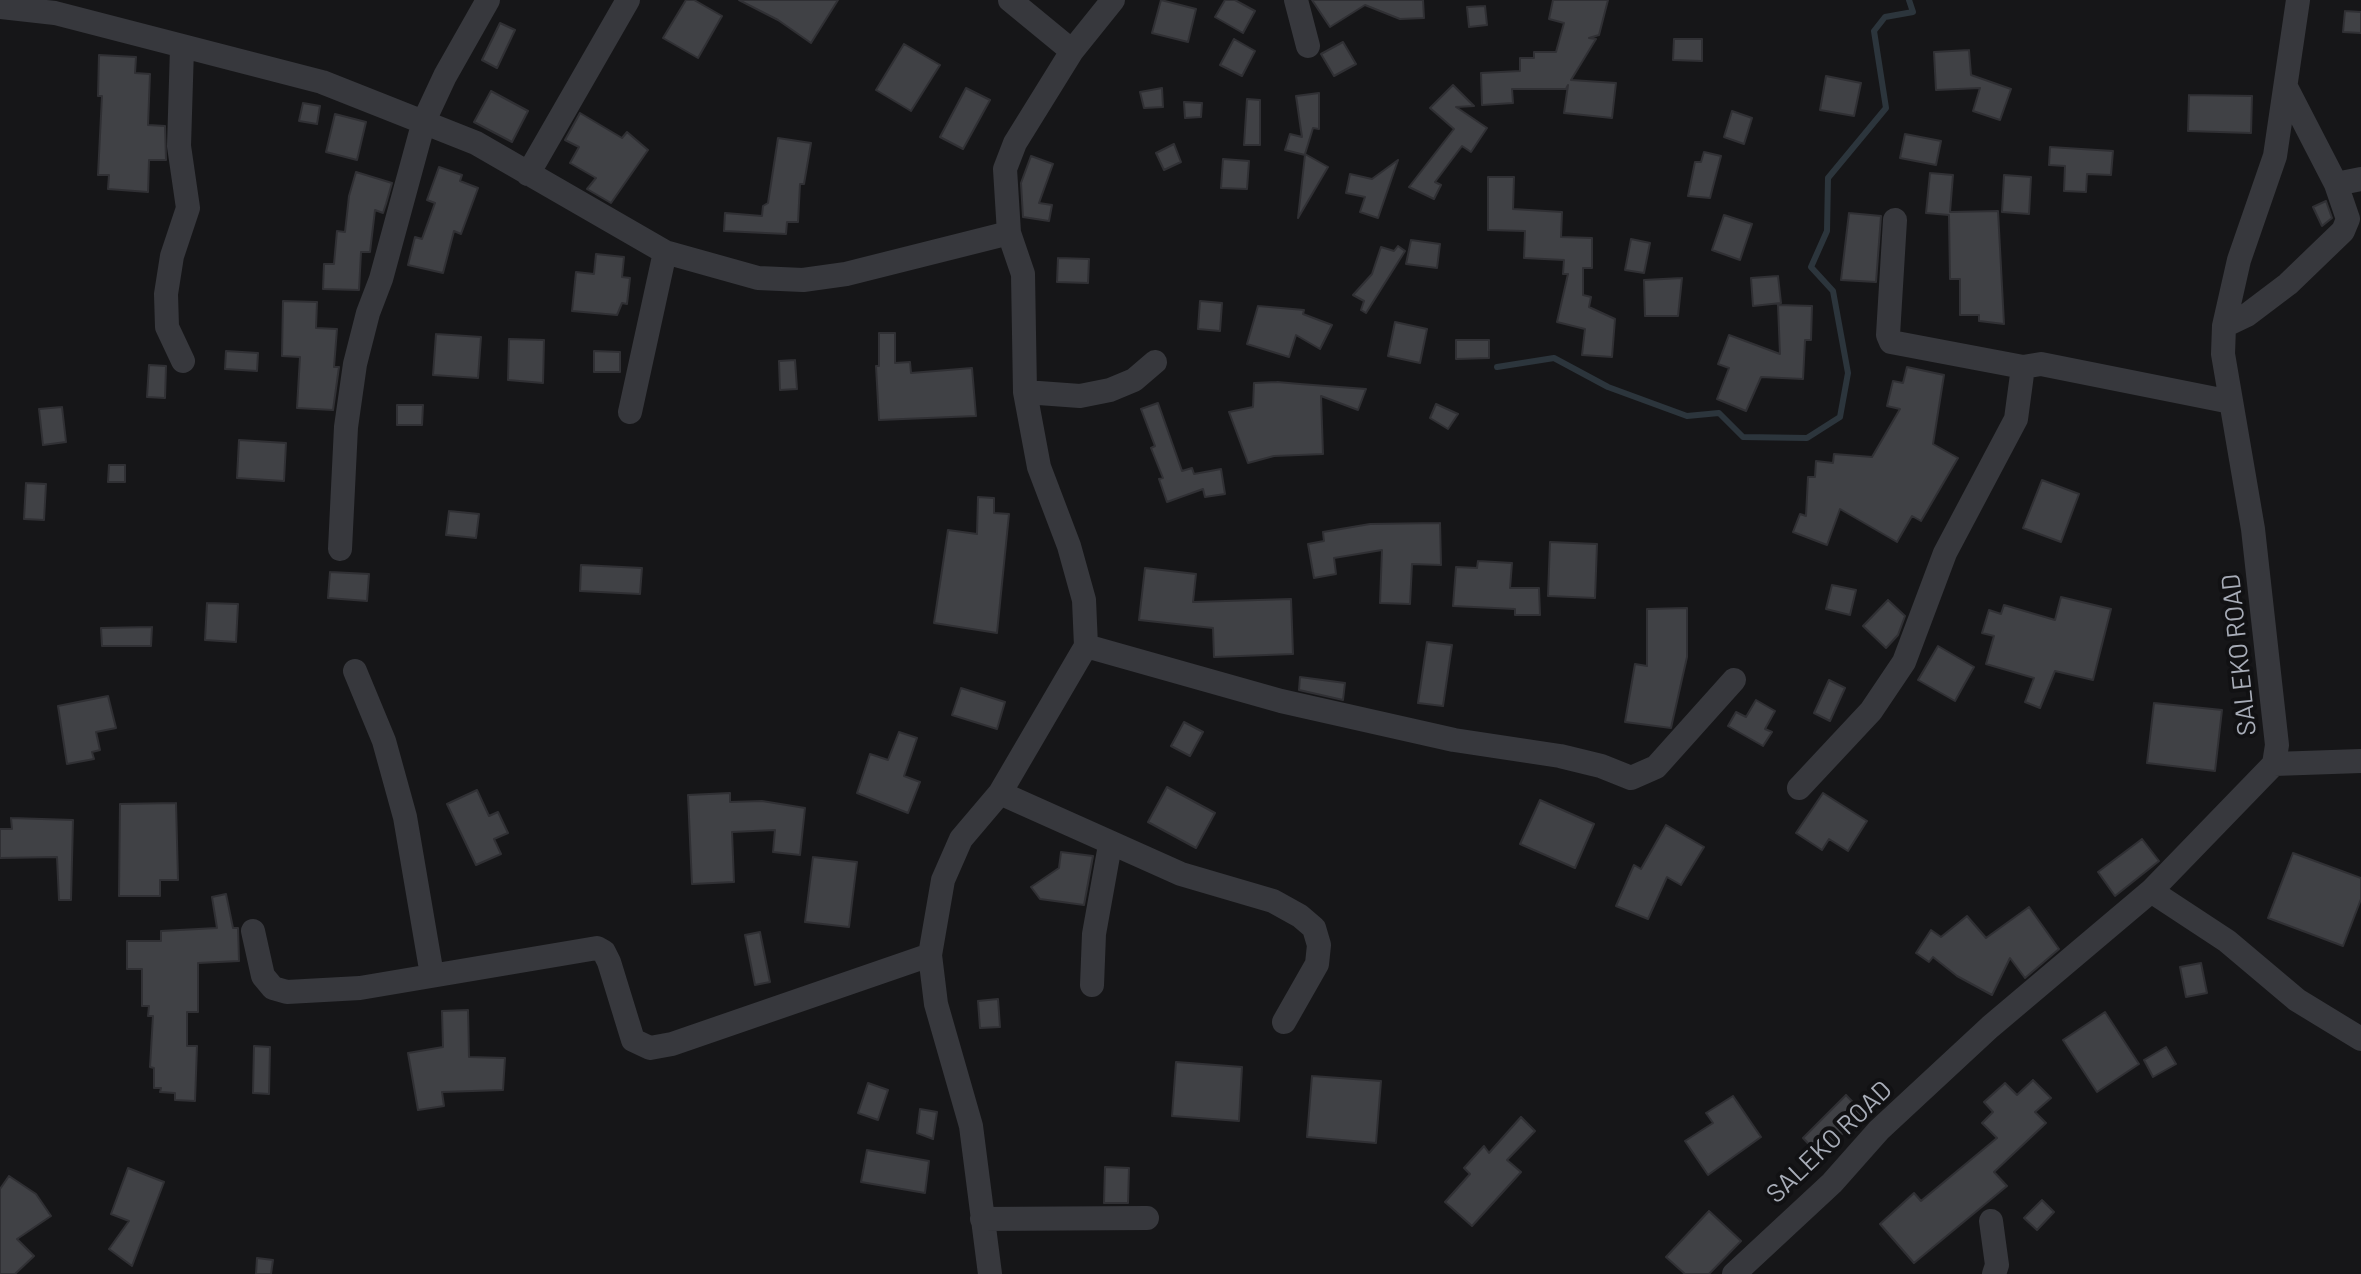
<!DOCTYPE html>
<html>
<head>
<meta charset="utf-8">
<style>
	body { margin:0 }
	canvas { display:block; background:#161618 }
</style>
</head>
<body>
<canvas width="2361" height="1274"></canvas>
<script>
const ctx = document.querySelector('canvas').getContext('2d');
ctx.lineJoin = 'round';
const poly = rows => new Path2D(rows.map(r => 'M' + r).join(''));
function strokePath(path, color, width, dash) { ctx.strokeStyle = color; ctx.lineWidth = width; ctx.lineCap = dash ? 'butt' : 'round'; ctx.setLineDash(dash || []); ctx.stroke(path); }
function fillPath(path, color) { ctx.fillStyle = color; ctx.fill(path, 'evenodd'); }
function drawText(font, color, halo, rows, align = 'center') {
  ctx.font = font + ' Barlow,sans-serif'; ctx.lineWidth = 8; ctx.setLineDash([]); ctx.textBaseline = 'middle'; ctx.strokeStyle = halo; ctx.fillStyle = color; for (const [text, x, y, turn = 0] of rows) {
    ctx.save(); ctx.translate(x, y); ctx.rotate((+turn || 0) * Math.PI / 180); ctx.textAlign = isNaN(turn) ? turn : align; if (halo) ctx.strokeText(text, 0, 0); ctx.fillText(text, 0, 0); ctx.restore();
  }
}
const stream = poly([
	[1497,367,1554,358,1608,387,1687,416,1719,413,1743,437,1807,438,1840,417,1848,373,1833,291,1811,267,1827,231,1828,178,1886,108,1874,31,1885,17,1913,12,1909,0]
]);
const building = poly([
	[686,0,694,0,722,16,698,58,663,38,686,0],
	[739,0,838,0,811,43,778,20,739,0],
	[1161,0,1196,9,1188,42,1152,33,1161,0],
	[1225,0,1235,0,1255,11,1243,33,1215,17,1225,0],
	[1312,0,1423,0,1424,18,1400,19,1365,5,1330,27,1312,0],
	[1553,0,1608,0,1599,35,1589,38,1596,39,1571,80,1616,83,1612,118,1564,113,1568,85,1566,89,1512,89,1513,103,1482,105,1481,73,1520,71,1520,58,1534,58,1534,52,1556,52,1564,23,1549,19,1553,0],
	[1485,6,1487,25,1469,27,1467,7,1485,6],
	[2345,11,2361,12,2361,33,2343,32,2345,11],
	[500,23,515,30,497,68,482,60,500,23],
	[1234,39,1255,51,1242,76,1220,65,1234,39],
	[1674,39,1702,39,1702,61,1673,60,1674,39],
	[1343,42,1356,64,1334,76,1321,54,1343,42],
	[904,44,940,65,911,111,876,90,904,44],
	[1969,50,1971,75,2011,89,2000,120,1973,111,1980,88,1936,90,1934,52,1969,50],
	[99,55,136,57,135,73,150,74,148,125,165,126,166,160,149,160,148,192,108,189,109,175,98,175,102,96,98,96,99,55],
	[1826,76,1861,83,1854,116,1820,110,1826,76],
	[1453,85,1474,106,1456,107,1487,128,1471,152,1462,146,1435,182,1441,185,1434,199,1409,187,1454,129,1430,108,1453,85],
	[966,88,990,100,963,149,940,137,966,88],
	[1162,88,1163,107,1144,108,1140,92,1162,88],
	[491,91,528,111,512,142,474,122,491,91],
	[1319,93,1319,129,1313,128,1305,154,1328,167,1298,218,1305,155,1285,150,1290,134,1302,137,1296,96,1319,93],
	[2189,95,2252,96,2251,133,2188,131,2189,95],
	[1247,99,1260,100,1260,145,1244,145,1247,99],
	[1184,102,1202,103,1201,117,1185,118,1184,102],
	[303,103,320,106,317,124,299,121,303,103],
	[1732,111,1752,118,1744,144,1724,137,1732,111],
	[580,113,622,138,627,132,648,150,611,203,587,189,596,178,570,163,579,147,565,140,580,113],
	[335,114,366,122,357,160,326,152,335,114],
	[1905,134,1941,141,1936,165,1900,158,1905,134],
	[778,138,811,143,804,184,800,184,798,222,787,222,786,234,724,231,725,213,762,216,763,206,768,203,778,138],
	[1174,144,1181,162,1164,170,1156,153,1174,144],
	[2050,147,2113,151,2111,175,2087,174,2086,192,2064,191,2065,166,2049,165,2050,147],
	[1704,152,1721,156,1710,198,1688,196,1695,162,1701,162,1704,152],
	[1031,156,1053,164,1039,203,1052,205,1049,221,1023,217,1021,183,1031,156],
	[1223,159,1249,161,1247,189,1221,188,1223,159],
	[1398,160,1378,218,1360,212,1365,197,1346,193,1350,174,1372,179,1398,160],
	[439,167,462,175,460,181,478,188,461,234,454,231,443,273,408,265,415,237,422,239,435,203,427,200,439,167],
	[356,172,392,183,386,204,383,213,375,210,370,252,361,252,359,290,323,289,324,264,334,264,337,231,345,232,349,196,356,172],
	[1930,173,1953,175,1950,212,1998,211,2004,324,1979,321,1979,315,1960,315,1960,279,1950,279,1949,215,1926,213,1930,173],
	[2004,175,2031,177,2029,214,2002,212,2004,175],
	[1488,177,1514,177,1513,209,1562,212,1561,237,1592,238,1592,268,1583,268,1583,295,1591,297,1589,307,1615,319,1612,357,1582,355,1585,329,1557,322,1568,274,1563,274,1564,260,1524,258,1525,231,1488,230,1488,177],
	[2326,201,2332,218,2322,226,2313,207,2326,201],
	[1849,213,1881,216,1876,282,1841,280,1849,213],
	[1724,215,1752,224,1740,260,1712,250,1724,215],
	[1631,239,1650,243,1644,273,1625,270,1631,239],
	[1411,240,1440,244,1437,268,1406,264,1411,240],
	[1398,246,1405,251,1366,313,1361,310,1364,301,1353,295,1372,274,1381,247,1394,251,1398,246],
	[596,254,624,257,622,277,630,278,627,304,622,303,617,315,572,311,576,272,594,274,596,254],
	[1058,258,1089,259,1088,283,1057,282,1058,258],
	[1778,276,1781,303,1753,306,1751,278,1778,276],
	[1682,278,1678,316,1645,316,1644,280,1682,278],
	[283,301,317,302,316,328,337,329,334,367,339,367,333,410,297,408,300,357,282,356,283,301],
	[1200,301,1222,303,1220,331,1198,329,1200,301],
	[1778,305,1812,306,1811,340,1805,340,1803,379,1761,377,1746,411,1717,399,1729,368,1718,364,1729,335,1780,354,1778,305],
	[1258,306,1304,310,1303,314,1332,325,1320,349,1296,335,1289,357,1247,344,1258,306],
	[1395,322,1427,329,1420,363,1388,356,1395,322],
	[879,333,895,333,895,363,910,362,911,373,972,368,976,416,879,420,876,366,879,366,879,333],
	[436,334,481,337,478,378,433,375,436,334],
	[509,339,544,340,543,383,508,380,509,339],
	[1456,340,1489,340,1489,358,1456,359,1456,340],
	[226,351,258,353,257,371,225,369,226,351],
	[594,351,620,352,620,372,594,372,594,351],
	[795,360,797,389,780,390,779,361,795,360],
	[149,365,166,366,165,398,147,397,149,365],
	[1907,367,1944,375,1933,444,1958,458,1921,521,1912,516,1897,542,1840,509,1827,545,1793,532,1800,514,1806,516,1808,477,1815,477,1816,461,1833,463,1834,454,1872,457,1900,409,1887,406,1893,381,1903,383,1907,367],
	[1277,382,1300,384,1366,389,1358,410,1321,396,1323,454,1274,456,1248,463,1229,412,1253,407,1254,383,1277,382],
	[1158,403,1182,471,1192,468,1194,474,1221,469,1225,494,1205,497,1203,489,1167,502,1159,479,1163,478,1151,448,1155,446,1141,409,1158,403],
	[1436,404,1458,414,1448,429,1430,418,1436,404],
	[397,405,423,405,422,425,397,425,397,405],
	[62,407,66,442,43,445,39,409,62,407],
	[239,440,286,443,284,481,237,478,239,440],
	[109,465,125,465,125,482,108,482,109,465],
	[2042,480,2079,494,2061,542,2023,528,2042,480],
	[26,483,46,484,44,520,24,519,26,483],
	[978,497,994,498,994,513,1009,514,997,633,934,623,948,530,977,534,978,497],
	[449,511,479,514,476,538,446,535,449,511],
	[1440,523,1441,565,1412,564,1410,604,1380,603,1382,550,1334,558,1336,574,1314,578,1308,544,1324,541,1323,532,1370,524,1440,523],
	[1550,542,1597,544,1595,598,1548,596,1550,542],
	[1478,561,1512,563,1510,588,1539,588,1540,615,1515,615,1515,609,1453,606,1456,567,1477,568,1478,561],
	[581,565,642,568,640,594,580,591,581,565],
	[1145,568,1196,574,1193,602,1291,599,1293,654,1214,657,1213,628,1139,620,1145,568],
	[330,572,369,574,367,601,328,598,330,572],
	[1832,585,1856,590,1850,615,1826,609,1832,585],
	[2061,597,2111,609,2093,680,2055,671,2040,708,2025,702,2034,678,1986,664,1994,636,1982,633,1989,610,2001,614,2004,605,2055,620,2061,597],
	[1888,600,1905,616,1898,635,1886,648,1863,626,1888,600],
	[207,603,238,604,236,642,205,640,207,603],
	[1687,608,1687,657,1671,728,1625,722,1635,664,1647,666,1647,609,1687,608],
	[152,627,151,646,102,646,101,628,152,627],
	[1427,642,1452,645,1443,706,1418,703,1427,642],
	[1938,646,1974,667,1955,701,1918,680,1938,646],
	[1300,677,1345,683,1343,700,1299,690,1300,677],
	[1829,680,1845,688,1830,721,1814,713,1829,680],
	[961,688,1005,702,997,729,952,715,961,688],
	[108,696,116,728,96,732,100,750,92,752,94,759,67,764,58,706,108,696],
	[1756,700,1775,711,1765,729,1772,732,1763,746,1728,726,1736,712,1746,717,1756,700],
	[2154,703,2222,710,2215,771,2147,763,2154,703],
	[1184,722,1203,732,1190,756,1171,746,1184,722],
	[899,732,917,738,904,776,920,782,908,813,857,793,870,754,888,760,899,732],
	[1167,787,1215,813,1196,848,1148,822,1167,787],
	[477,790,489,816,498,812,508,833,494,839,501,854,476,865,447,804,477,790],
	[730,793,730,802,762,801,805,808,800,855,773,852,775,830,732,832,734,882,692,884,688,795,730,793],
	[1823,793,1867,821,1848,851,1829,839,1822,850,1796,833,1823,793],
	[1540,800,1594,824,1575,868,1520,844,1540,800],
	[176,803,178,880,160,880,160,896,119,896,120,804,176,803],
	[11,818,73,820,71,900,59,900,57,857,0,858,0,829,12,829,11,818],
	[1666,825,1704,847,1681,885,1667,877,1648,919,1616,906,1634,865,1641,869,1666,825],
	[2142,839,2159,861,2115,896,2098,872,2142,839],
	[1061,852,1093,856,1084,905,1040,899,1031,887,1059,868,1061,852],
	[2293,853,2361,878,2361,899,2343,946,2268,918,2293,853],
	[813,857,857,862,849,927,805,922,813,857],
	[226,894,233,928,238,928,239,961,198,963,198,1012,187,1012,187,1046,197,1046,195,1101,175,1100,175,1093,160,1092,161,1088,154,1088,154,1068,150,1067,153,1016,148,1016,149,1006,142,1006,142,969,127,969,127,941,161,941,161,931,217,928,212,897,226,894],
	[2029,907,2059,949,2025,978,2010,958,1992,995,1957,976,1933,957,1929,962,1916,953,1931,930,1941,937,1967,916,1986,938,2029,907],
	[760,932,770,982,755,985,745,935,760,932],
	[2201,963,2207,993,2186,997,2180,967,2201,963],
	[998,999,1000,1027,980,1028,978,1001,998,999],
	[468,1010,469,1057,505,1058,503,1090,442,1092,444,1106,418,1110,408,1053,443,1047,442,1011,468,1010],
	[2105,1012,2139,1064,2097,1092,2063,1040,2105,1012],
	[254,1046,270,1047,269,1094,253,1093,254,1046],
	[2166,1047,2176,1064,2153,1077,2144,1060,2166,1047],
	[1176,1062,1242,1067,1239,1121,1172,1116,1176,1062],
	[1312,1076,1381,1081,1376,1143,1307,1137,1312,1076],
	[2033,1080,2051,1098,2035,1112,2046,1123,1994,1172,2007,1186,1914,1263,1880,1224,1914,1193,1921,1201,1997,1138,1982,1123,1993,1112,1984,1102,2005,1083,2017,1095,2033,1080],
	[868,1083,888,1090,878,1120,858,1113,868,1083],
	[1846,1095,1864,1114,1819,1155,1803,1138,1846,1095],
	[1733,1096,1761,1137,1708,1175,1685,1141,1713,1123,1706,1113,1733,1096],
	[920,1109,937,1112,933,1139,917,1133,920,1109],
	[1521,1117,1535,1131,1507,1160,1521,1172,1472,1226,1445,1202,1470,1174,1464,1168,1484,1146,1489,1153,1521,1117],
	[867,1150,929,1161,925,1193,861,1182,867,1150],
	[1105,1167,1129,1168,1128,1203,1104,1203,1105,1167],
	[128,1168,164,1182,132,1266,109,1249,129,1221,111,1214,128,1168],
	[9,1176,36,1194,51,1216,17,1239,34,1256,15,1274,0,1274,0,1189,9,1176],
	[2042,1200,2054,1212,2037,1230,2024,1218,2042,1200],
	[1709,1211,1741,1241,1709,1274,1685,1274,1666,1257,1709,1211],
	[257,1258,273,1260,271,1274,256,1274,257,1258]
]);
const minor = poly([
	[1010,0,1072,51],
	[1296,0,1308,46],
	[0,7,55,13,322,82,476,143,665,252,758,278,803,280,846,274,1009,233],
	[182,48,179,146,188,208,172,256,166,294,167,327,183,361],
	[528,174,628,0],
	[2336,184,2361,179],
	[1895,220,1888,335,1891,342,2023,367],
	[2224,326,2247,315,2288,284,2343,231,2348,219,2336,184,2287,89],
	[1025,392,1080,396,1110,390,1134,380,1155,362],
	[630,412,665,252],
	[340,549,346,427,355,364,368,313,381,279,424,121,445,76,488,0],
	[1086,646,1281,701,1454,740,1560,756,1601,766,1631,778,1656,767,1734,680],
	[355,671,384,741,405,817,432,975],
	[2274,764,2361,761],
	[1799,788,1871,711,1904,662,1945,553,2016,419,2023,367,2041,364,2231,402],
	[1000,793,1181,874,1273,901,1300,916,1314,928,1319,945,1317,964,1284,1022],
	[2151,891,2227,941,2297,1000,2361,1039],
	[253,931,263,976,273,988,287,992,360,988,597,948,604,952,609,962,633,1040,650,1048,672,1044,930,955],
	[1092,985,1094,934,1110,845],
	[982,1219,1147,1218],
	[1991,1221,1997,1265,1994,1274],
	[990,1274,971,1126,936,1004,930,955,943,880,961,839,1000,793,1086,646,1084,600,1069,546,1039,467,1025,392,1023,274,1009,233,1005,169,1015,143,1072,51,1113,0],
	[1734,1274,1832,1183,1879,1130,1990,1027,2151,891,2274,764,2277,745,2253,529,2223,354,2224,326,2239,260,2275,156,2298,0]
]);
const streetNames = [
	["SALEKO ROAD",2239,655,-96],
	["SALEKO ROAD",1829,1142,-44]
];
strokePath(stream, '#2c353c', 6);
fillPath(building, '#404145');
strokePath(building, '#303034', 2);
strokePath(minor, '#37383d', 24);
drawText('26px', '#a8adb8', '#111113', streetNames);
</script>
</body>
</html>
